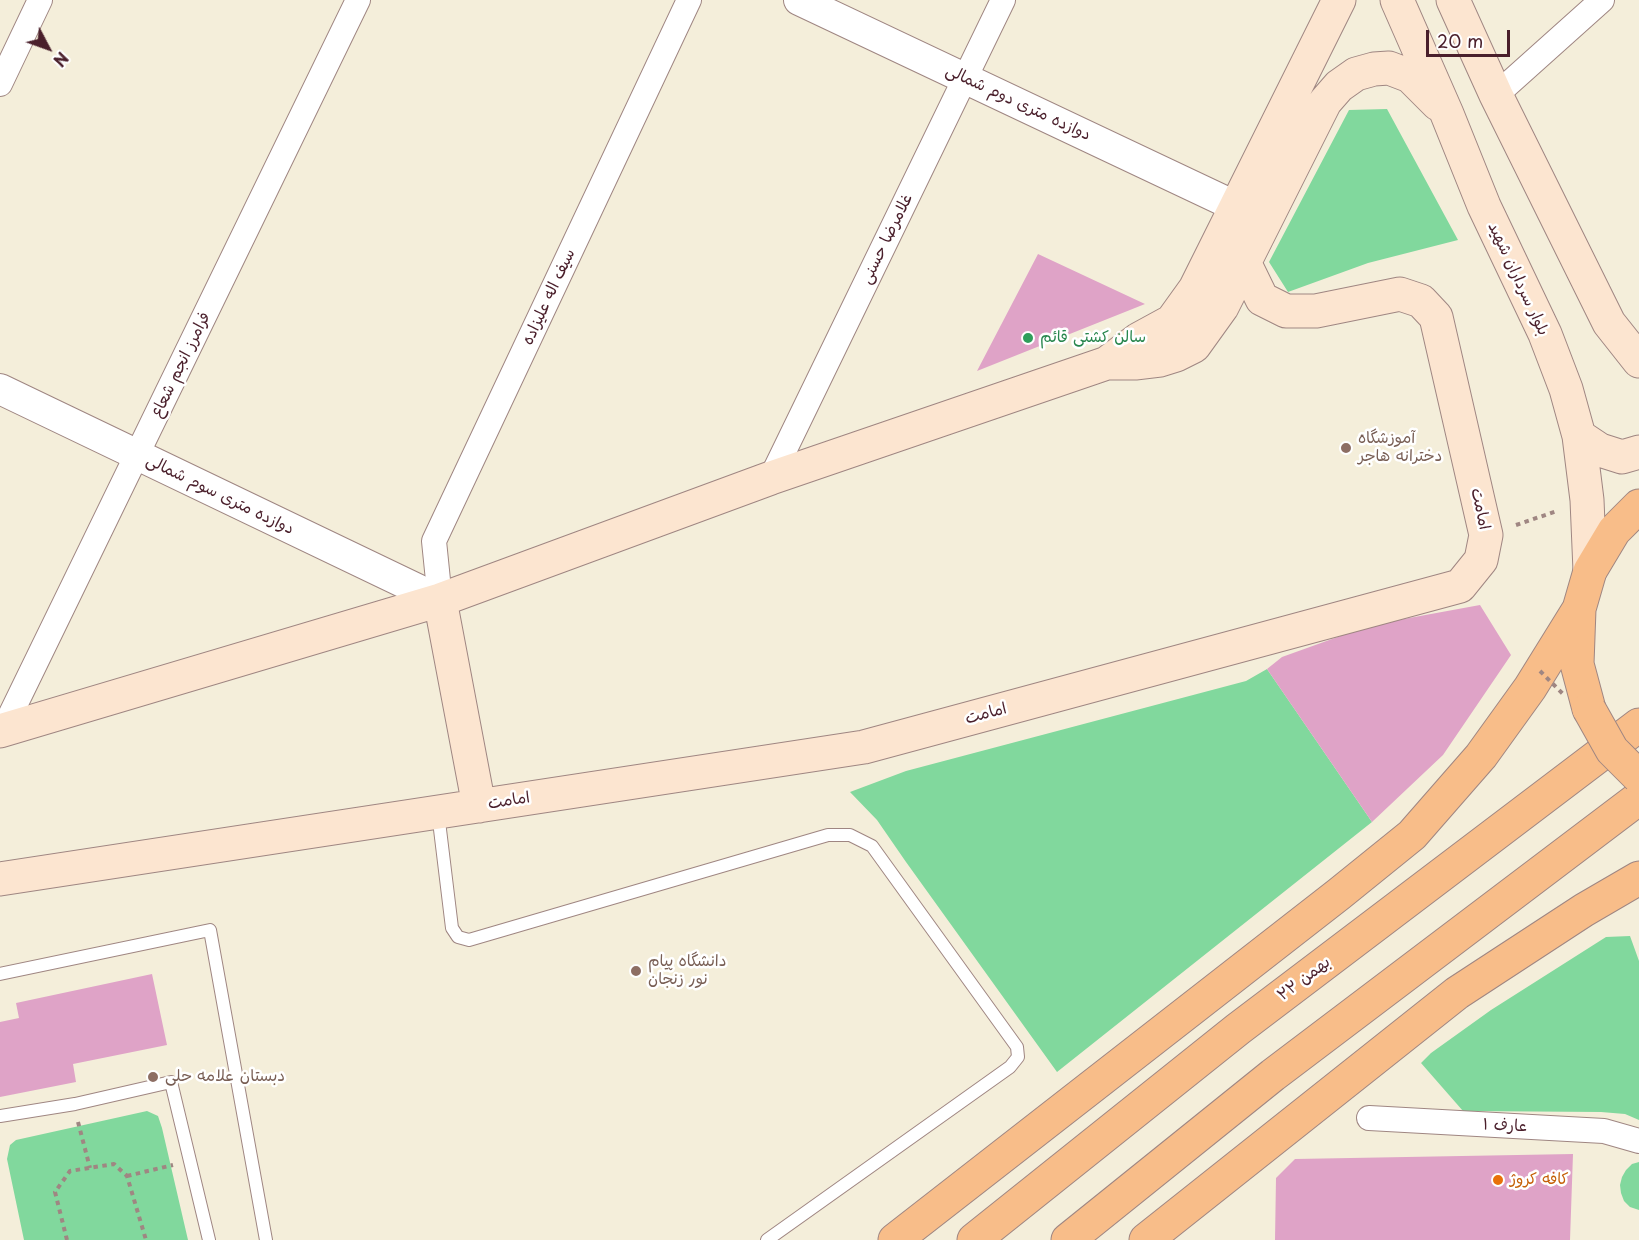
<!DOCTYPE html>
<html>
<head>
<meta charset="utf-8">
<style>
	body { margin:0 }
	#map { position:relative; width:1639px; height:1240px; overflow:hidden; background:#f4eeda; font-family:"Playpen Sans",sans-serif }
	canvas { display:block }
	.north { position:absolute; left:18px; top:18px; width:60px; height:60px; -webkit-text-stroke:4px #fff; paint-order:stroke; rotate:131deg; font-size:16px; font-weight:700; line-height:24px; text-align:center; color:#4a1f2b }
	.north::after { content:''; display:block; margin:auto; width:21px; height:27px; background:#4a1f2b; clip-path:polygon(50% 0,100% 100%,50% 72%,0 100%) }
	.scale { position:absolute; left:1426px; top:30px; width:84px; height:27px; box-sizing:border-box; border:3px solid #4a1f2b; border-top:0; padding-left:8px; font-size:18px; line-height:21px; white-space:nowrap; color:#4a1f2b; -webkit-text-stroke:4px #fff; paint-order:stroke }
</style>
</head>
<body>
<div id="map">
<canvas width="1639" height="1240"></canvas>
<div class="north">N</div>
<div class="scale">20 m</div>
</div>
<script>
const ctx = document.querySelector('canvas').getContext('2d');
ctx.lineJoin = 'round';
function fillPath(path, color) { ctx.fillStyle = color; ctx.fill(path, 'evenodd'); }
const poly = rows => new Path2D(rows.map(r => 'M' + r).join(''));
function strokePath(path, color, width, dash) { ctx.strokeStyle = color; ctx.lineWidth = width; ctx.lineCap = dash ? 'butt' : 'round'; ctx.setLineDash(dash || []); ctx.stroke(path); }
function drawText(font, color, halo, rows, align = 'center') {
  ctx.font = font + ' "Playpen Sans","Playpen Sans Arabic",sans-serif'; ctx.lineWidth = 5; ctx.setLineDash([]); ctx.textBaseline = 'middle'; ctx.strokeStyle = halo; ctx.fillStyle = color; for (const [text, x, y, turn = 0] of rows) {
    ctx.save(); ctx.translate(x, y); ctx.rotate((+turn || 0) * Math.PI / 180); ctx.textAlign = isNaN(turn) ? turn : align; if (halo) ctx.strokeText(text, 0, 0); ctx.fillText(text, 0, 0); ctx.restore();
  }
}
const green = poly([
	[1387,109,1458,240,1368,263,1288,292,1269,262,1349,110],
	[1267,669,1372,822,1057,1072,906,862,877,820,850,792,906,771,1246,681],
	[1630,936,1639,961,1639,1120,1625,1114,1601,1112,1463,1111,1421,1063,1431,1053,1491,1010,1606,937],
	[147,1111,158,1116,162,1128,188,1240,24,1240,7,1159,10,1145,16,1140],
	[1639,1162,1639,1210,1630,1207,1624,1201,1621,1193,1620,1185,1622,1177,1626,1170,1632,1164]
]);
const building = poly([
	[1038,254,1145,304,977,371],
	[1480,605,1511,655,1443,755,1372,822,1267,669,1282,657,1371,625],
	[152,974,167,1045,73,1064,76,1082,0,1097,0,1022,19,1018,16,1003],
	[1573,1154,1570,1240,1275,1240,1276,1178,1295,1159]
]);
const path = poly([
	[1516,525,1557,511],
	[78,1122,90,1168],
	[127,1176,173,1165],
	[67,1240,55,1192,70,1171,114,1164,127,1176,146,1240]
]);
const service = poly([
	[438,813,452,928,458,937,469,940,828,835,850,835,872,846,1017,1047,1018,1057,1010,1067,767,1240],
	[0,974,210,930,266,1240],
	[0,1116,75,1104,171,1082,209,1240]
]);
const minor = poly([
	[0,84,40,0],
	[1496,95,1602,0],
	[771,478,1003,0],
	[440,600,434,541,689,0],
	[3,730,358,0],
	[1369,1118,1604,1131,1639,1141]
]);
const tertiary = poly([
	[799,0,1237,207],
	[0,389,440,600]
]);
const secondary = poly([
	[1397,0,1447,114,1484,206,1545,334,1566,389,1579,436,1587,500,1590,571],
	[1453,0,1496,95,1609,323,1639,361],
	[1107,363,1135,363,1160,360,1176,355,1194,346,1222,307,1325,102,1339,86,1356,74,1374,69,1389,68,1410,76,1438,104],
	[1579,436,1600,450,1622,457,1639,452],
	[440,600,479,806],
	[0,731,440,600,771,478,1107,363,1139,339,1172,321,1195,289,1339,0],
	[0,879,864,747,1460,586,1481,560,1486,535,1436,317,1421,301,1400,294,1316,311,1286,311,1262,299,1244,262]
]);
const trunk = poly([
	[1589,709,1577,664,1579,609,1590,571,1614,531,1639,506],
	[895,1240,1339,894,1412,835,1481,756,1530,688,1579,609],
	[974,1240,1238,1029,1639,725],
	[1068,1240,1273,1075,1639,798],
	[1146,1240,1457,993,1584,910,1639,878]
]);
const pathBridge = poly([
	[1540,671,1563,694]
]);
const trunkBridge = poly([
	[1589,709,1612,750,1639,777]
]);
const markers = [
	[1028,338,6,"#2e9e5b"],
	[1346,448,6,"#8d6e63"],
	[636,971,6,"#8d6e63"],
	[153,1077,6,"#8d6e63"],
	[1498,1180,6,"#e8710a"]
];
const streetNames = [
	["دوازده متری دوم شمالی",1018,103,25],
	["غلامرضا حسنی",887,239,-64],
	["بلوار سرداران شهید",1518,279,65],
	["سیف اله علیزاده",549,297,-65],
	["فرامرز انجم شعاع",181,365,-64],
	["دوازده متری سوم شمالی",220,495,26],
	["امامت",1480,509,78],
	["امامت",986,714,-15],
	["امامت",509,801,-9],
	["۲۲ بهمن",1304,979,-37],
	["عارف ۱",1505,1126,3]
];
const leisureNames = [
	["سالن کشتی قائم",1040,338]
];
const educationNames = [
	["آموزشگاه",1358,439],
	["دخترانه هاجر",1358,457],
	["دانشگاه پیام",648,962],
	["نور زنجان",648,980],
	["دبستان علامه حلی",165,1077]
];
const foodNames = [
	["کافه کروژ",1510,1180]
];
fillPath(green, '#81d89d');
fillPath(building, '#dfa3c7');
strokePath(service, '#9f8682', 14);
strokePath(minor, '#9f8682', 26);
strokePath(tertiary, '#9f8682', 32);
strokePath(secondary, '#9f8682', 35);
strokePath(trunk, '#9f8682', 35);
strokePath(path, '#9f8682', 4, [4.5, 4.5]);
strokePath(service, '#fff', 12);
strokePath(minor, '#fff', 24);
strokePath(tertiary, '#fff', 30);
strokePath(secondary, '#fce5d0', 33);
strokePath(trunk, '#f8bd89', 33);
strokePath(trunkBridge, '#9f8682', 35, []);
strokePath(pathBridge, '#9f8682', 4, [4.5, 4.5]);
strokePath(trunkBridge, '#f8bd89', 33);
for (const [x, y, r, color] of markers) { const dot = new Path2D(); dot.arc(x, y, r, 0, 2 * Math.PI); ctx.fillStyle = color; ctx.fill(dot); strokePath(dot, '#fff', 2); }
drawText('16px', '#4a1f2b', '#fff', streetNames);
drawText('16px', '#27864d', '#fff', leisureNames, 'left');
drawText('16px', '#785e54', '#fff', educationNames, 'left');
drawText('16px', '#c56008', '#fff', foodNames, 'left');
</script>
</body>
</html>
